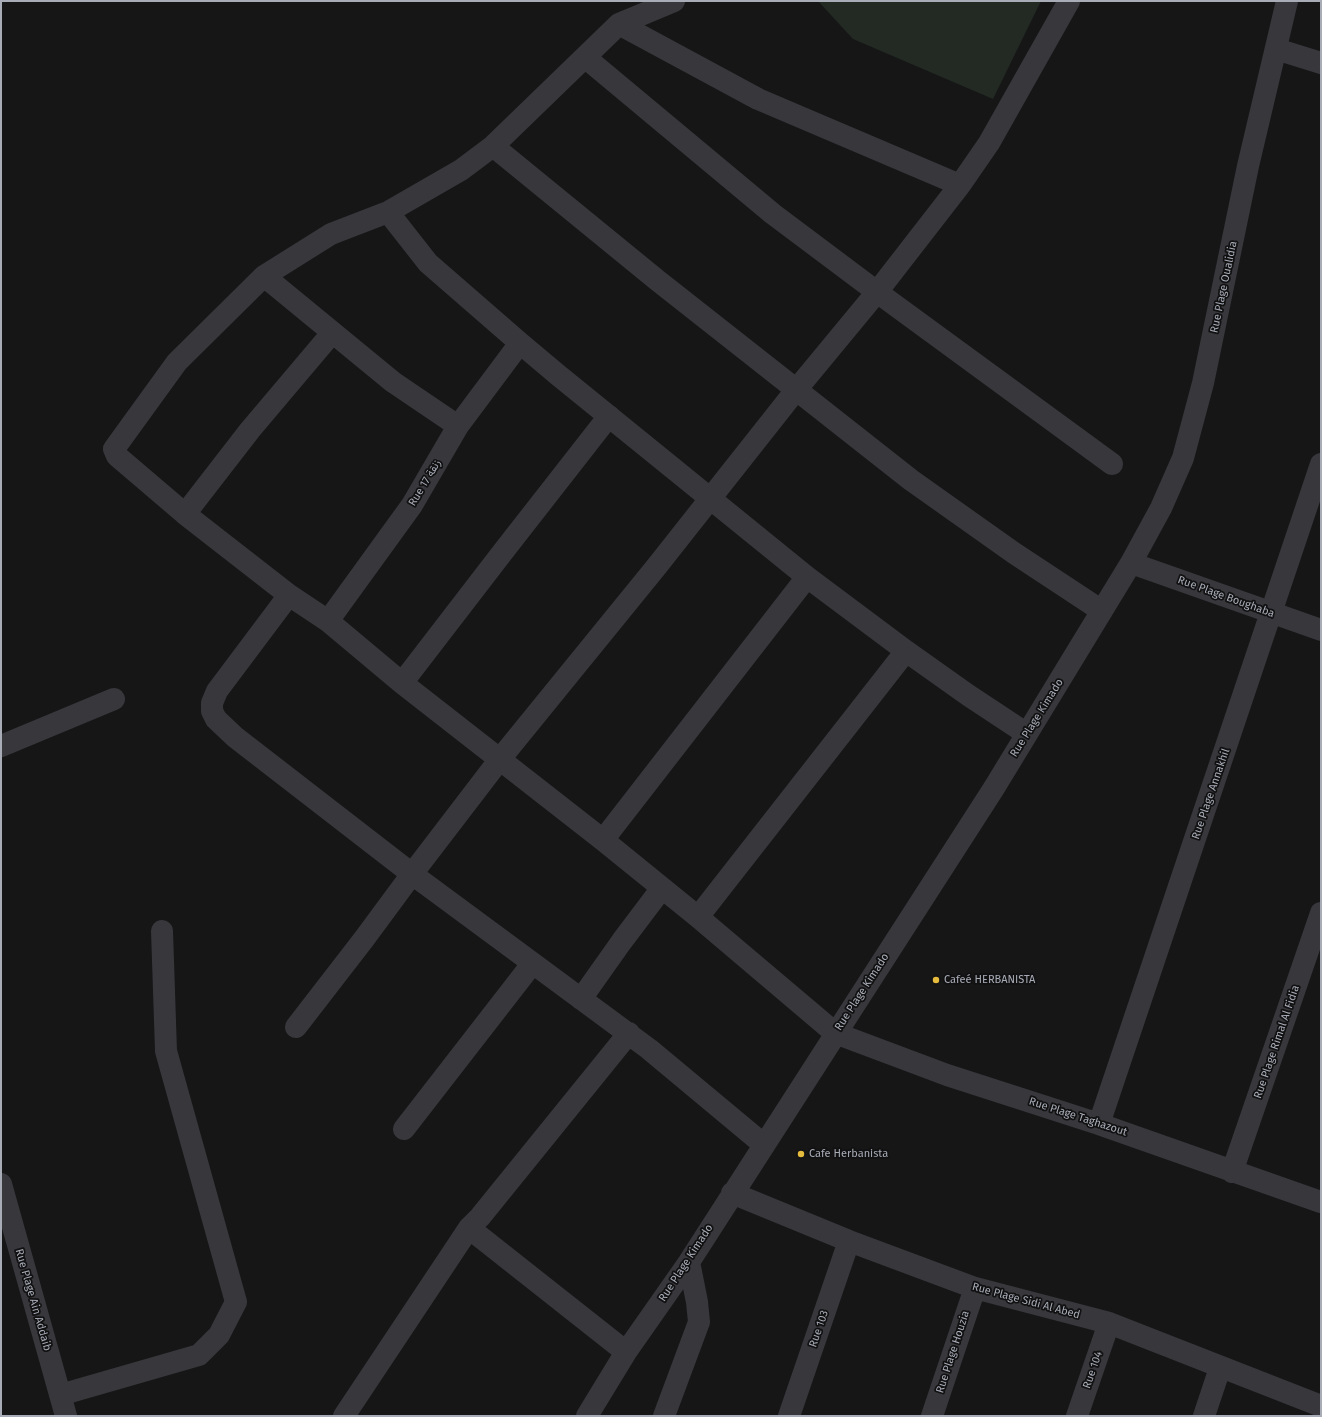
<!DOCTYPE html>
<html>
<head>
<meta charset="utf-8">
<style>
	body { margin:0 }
	#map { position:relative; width:1322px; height:1417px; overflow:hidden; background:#161617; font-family:"Fira Sans",sans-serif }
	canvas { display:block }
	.frame { position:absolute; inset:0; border:2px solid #a8acb7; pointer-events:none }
</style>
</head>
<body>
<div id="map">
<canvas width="1322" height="1417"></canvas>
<div class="frame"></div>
</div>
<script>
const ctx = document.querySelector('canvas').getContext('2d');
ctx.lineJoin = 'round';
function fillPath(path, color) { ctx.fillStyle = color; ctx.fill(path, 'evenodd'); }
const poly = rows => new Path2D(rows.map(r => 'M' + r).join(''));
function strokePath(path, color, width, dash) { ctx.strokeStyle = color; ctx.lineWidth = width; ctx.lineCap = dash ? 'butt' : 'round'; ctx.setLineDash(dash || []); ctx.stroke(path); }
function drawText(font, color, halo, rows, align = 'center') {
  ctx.font = font + ' "Fira Sans","Noto Sans Arabic",sans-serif'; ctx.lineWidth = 3.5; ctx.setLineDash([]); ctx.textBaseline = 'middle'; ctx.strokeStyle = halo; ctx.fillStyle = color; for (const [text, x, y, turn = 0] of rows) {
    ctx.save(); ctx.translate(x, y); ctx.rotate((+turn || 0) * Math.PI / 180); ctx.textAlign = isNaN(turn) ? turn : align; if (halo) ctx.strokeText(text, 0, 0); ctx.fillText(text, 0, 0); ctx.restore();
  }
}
const green = poly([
	[818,1,1041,1,993,99,853,39]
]);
const minor = poly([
	[674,1,619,24,493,146,461,170,388,212,331,234,264,276,177,362,114,449,117,456,185,514,289,595,328,621,402,683,603,840,698,917,835,1033,947,1075,1099,1124,1321,1202],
	[619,24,758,99,960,185],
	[1276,49,1321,63],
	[586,58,773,214,877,292,1112,464],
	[493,146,657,280,911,480,1014,553,1102,611],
	[388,212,428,263,520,343,558,375,807,577,906,651,968,695,1027,734],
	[264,276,393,382,458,426],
	[185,514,250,430,332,333],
	[1131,563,1321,630],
	[289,595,217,691,212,703,212,711,216,719,235,737,412,874,649,1049,763,1144],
	[328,621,412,505,458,426,520,343],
	[402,683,502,553,609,416],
	[1,746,114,699],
	[603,840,807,577],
	[698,917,906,651],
	[581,999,622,941,662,888],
	[296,1027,364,939,412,874,500,759,657,566,796,390,877,292,960,185,989,143,1069,1],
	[1099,1124,1321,464],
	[404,1129,532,964],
	[1232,1172,1321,913],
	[1,1184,66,1416],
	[732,1193,849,1241,975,1288,1109,1323,1321,1406],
	[469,1228,626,1352],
	[60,1395,199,1355,219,1335,236,1302,166,1051,162,931],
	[344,1416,469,1228,480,1217,629,1033],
	[587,1416,626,1352,689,1262,994,788,1131,563,1161,508,1183,458,1203,383,1248,166,1287,1],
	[664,1416,699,1322,697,1302,689,1262],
	[789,1416,849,1241],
	[932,1416,975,1288],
	[1077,1416,1109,1323],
	[1204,1416,1220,1368]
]);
const markers = [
	[936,980,4,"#e6bc3f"],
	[801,1154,4,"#e6bc3f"]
];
const streetNames = [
	["Rue Plage Oualidia",1224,287,-78],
	["Rue 17 زنقة",425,483,-59],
	["Rue Plage Boughaba",1226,597,20],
	["Rue Plage Kimado",1037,718,-58],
	["Rue Plage Annakhil",1211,794,-71],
	["Rue Plage Kimado",862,992,-57],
	["Rue Plage Rimal Al Fidia",1277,1042,-71],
	["Rue Plage Taghazout",1078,1117,18],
	["Rue Plage Kimado",686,1263,-57],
	["Rue Plage Ain Addaib",33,1300,74],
	["Rue Plage Sidi Al Abed",1026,1301,15],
	["Rue 103",819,1329,-71],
	["Rue Plage Houzia",953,1352,-72],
	["Rue 104",1093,1370,-71]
];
const poiNames = [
	["Cafeé HERBANISTA",944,980],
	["Cafe Herbanista",809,1154]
];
fillPath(green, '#222a23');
strokePath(minor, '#37373c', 22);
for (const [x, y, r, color] of markers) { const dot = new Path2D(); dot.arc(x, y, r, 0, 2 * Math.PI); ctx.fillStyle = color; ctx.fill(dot); strokePath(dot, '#111112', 1.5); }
drawText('11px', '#a8acb7', '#111112', streetNames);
drawText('11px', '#a8acb7', '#111112', poiNames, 'left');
</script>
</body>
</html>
